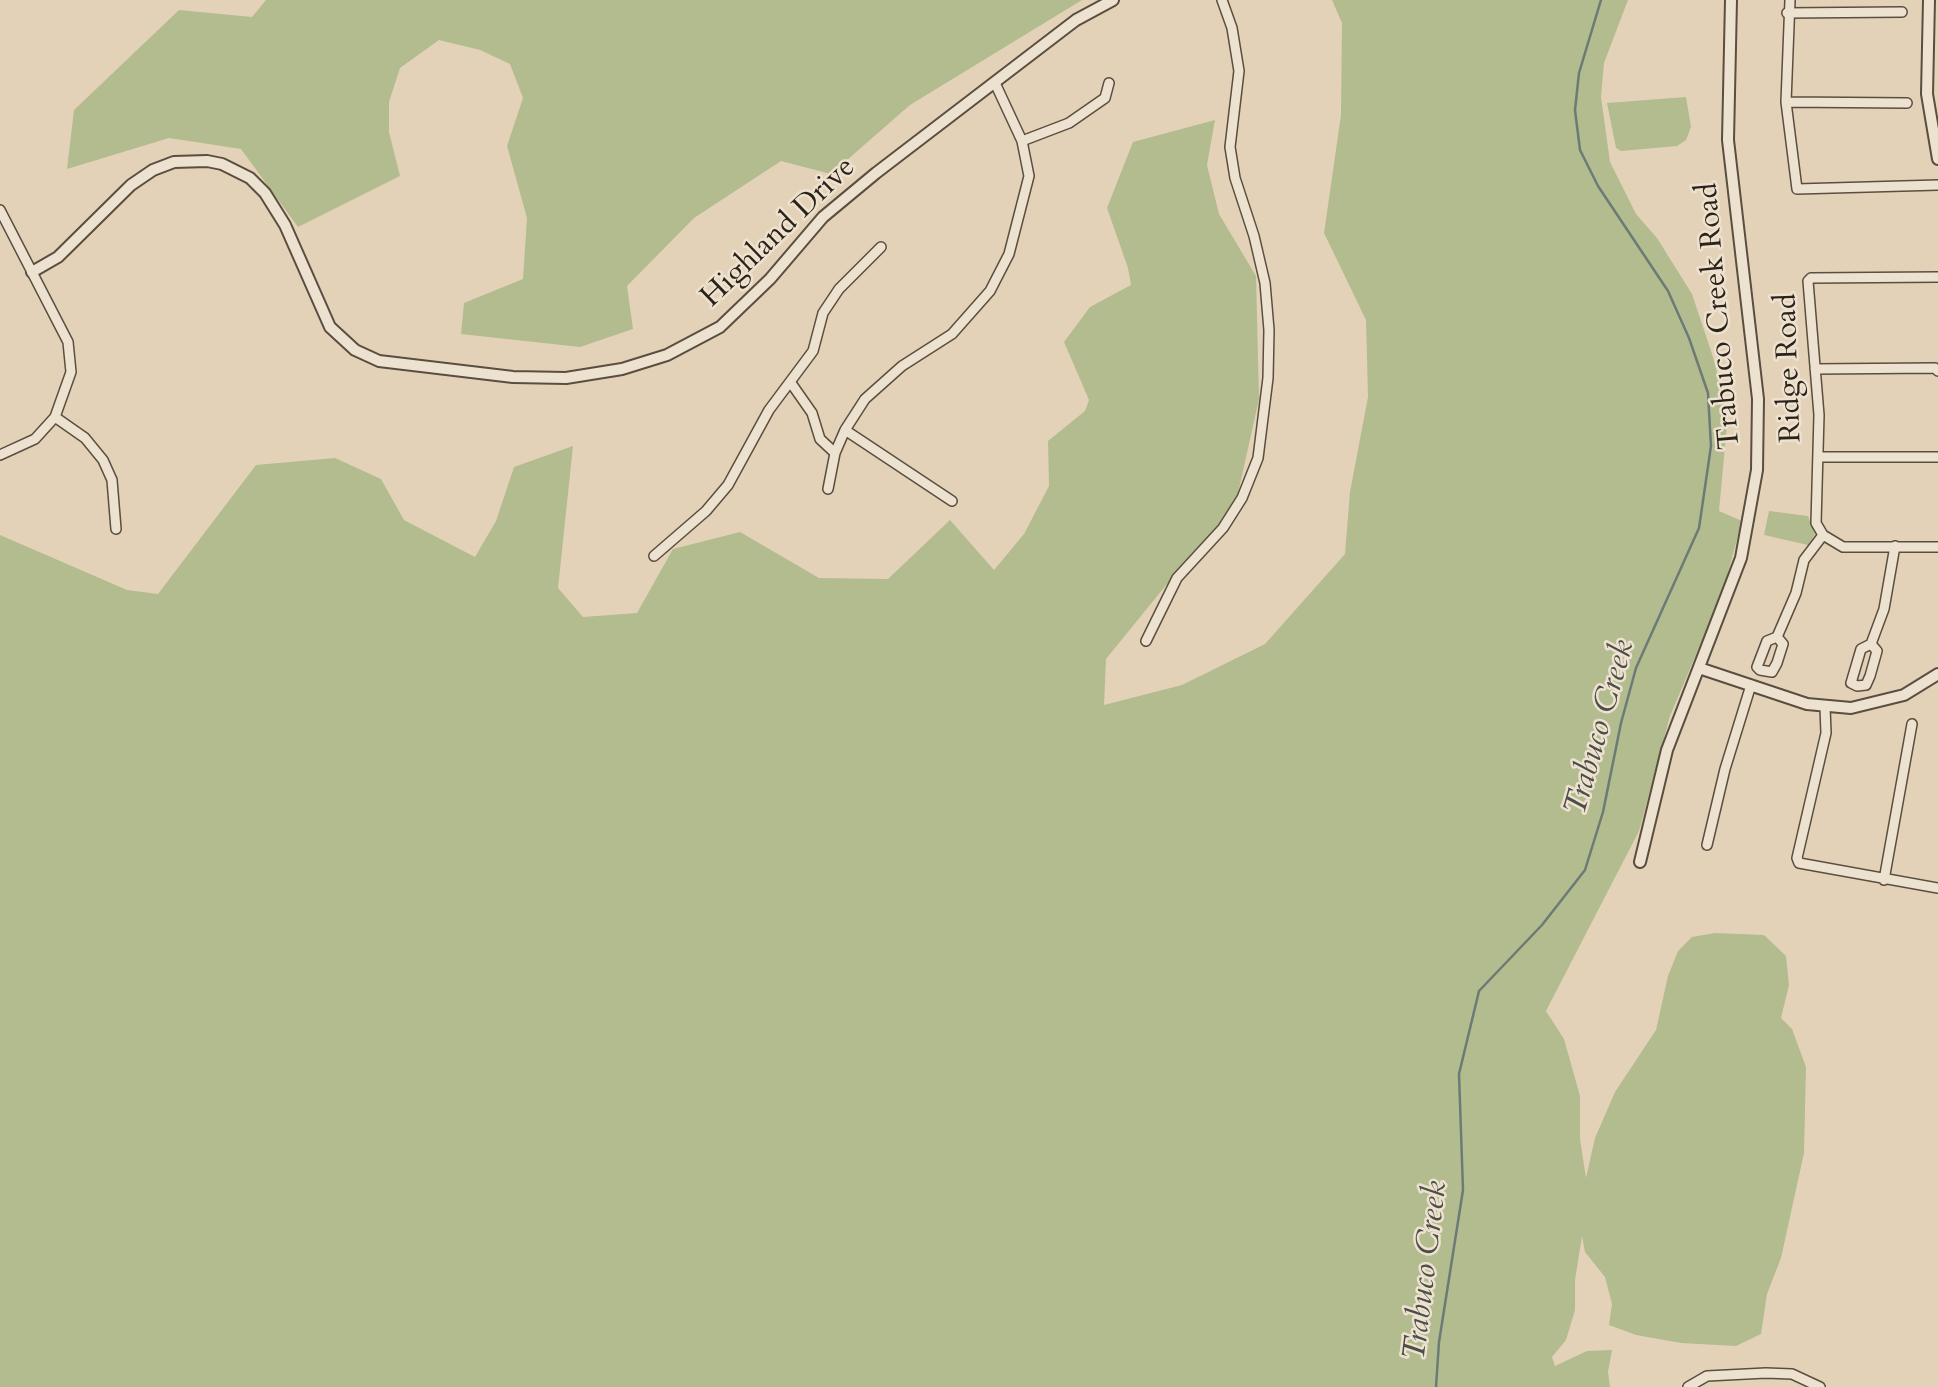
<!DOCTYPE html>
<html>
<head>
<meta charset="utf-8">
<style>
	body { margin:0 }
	canvas { display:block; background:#e3d2b7 }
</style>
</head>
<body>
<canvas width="1938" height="1387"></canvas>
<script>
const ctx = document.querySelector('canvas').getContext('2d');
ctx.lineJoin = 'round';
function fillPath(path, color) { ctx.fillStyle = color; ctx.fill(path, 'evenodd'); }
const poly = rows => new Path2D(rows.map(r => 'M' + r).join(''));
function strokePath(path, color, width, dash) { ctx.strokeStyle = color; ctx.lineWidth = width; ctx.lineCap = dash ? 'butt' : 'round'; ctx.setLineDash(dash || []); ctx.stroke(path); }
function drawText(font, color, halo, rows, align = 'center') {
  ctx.font = font + ' Cardo,serif'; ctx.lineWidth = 5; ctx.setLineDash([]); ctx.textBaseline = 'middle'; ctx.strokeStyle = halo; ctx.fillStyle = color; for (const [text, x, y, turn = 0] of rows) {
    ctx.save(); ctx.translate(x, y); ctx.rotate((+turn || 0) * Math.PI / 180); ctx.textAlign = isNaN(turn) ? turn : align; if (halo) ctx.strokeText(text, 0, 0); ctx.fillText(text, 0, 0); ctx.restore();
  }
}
const green = poly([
	[266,0,1082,0,910,105,831,174,781,161,694,218,627,286,633,329,580,347,461,334,464,303,523,279,527,218,507,146,523,98,510,64,480,50,439,40,400,68,389,102,389,132,400,176,298,227,241,149,169,138,67,169,74,110,179,10,252,17],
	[1332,0,1628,0,1604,63,1601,97,1610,162,1636,214,1657,238,1692,294,1713,357,1728,414,1719,511,1742,521,1723,591,1670,716,1639,831,1546,1011,1564,1039,1580,1096,1580,1139,1586,1178,1595,1138,1615,1092,1656,1030,1668,976,1678,951,1692,937,1715,933,1764,935,1786,956,1789,985,1781,1018,1792,1029,1806,1067,1804,1153,1781,1258,1767,1294,1761,1334,1736,1346,1681,1343,1636,1335,1609,1325,1612,1304,1605,1277,1585,1252,1582,1236,1575,1280,1575,1310,1566,1340,1552,1357,1555,1366,1587,1351,1612,1350,1608,1372,1610,1387,0,1387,0,535,127,590,158,594,256,465,335,458,381,479,404,520,475,557,496,521,514,467,573,446,558,588,583,617,637,613,673,549,740,532,819,578,888,579,950,520,994,570,1024,534,1049,486,1048,441,1085,411,1089,400,1064,342,1090,307,1131,285,1128,268,1107,208,1133,142,1215,120,1207,165,1219,214,1256,276,1259,399,1234,511,1193,552,1106,659,1104,705,1182,685,1265,644,1345,554,1350,492,1368,397,1366,320,1324,233,1341,115,1342,23],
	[1686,97,1691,127,1686,140,1677,146,1621,151,1616,148,1607,103],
	[1769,511,1808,516,1815,534,1808,545,1764,535]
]);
const stream = poly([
	[1436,1387,1439,1342,1463,1190,1459,1074,1479,991,1542,925,1585,870,1603,812,1621,723,1636,668,1699,528,1711,446,1708,393,1689,338,1668,291,1598,186,1580,150,1575,110,1579,73,1601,0]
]);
const minor = poly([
	[1790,0,1786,102,1797,189,1938,185],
	[1787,13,1902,12],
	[1786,102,1907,103],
	[1022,141,1069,123,1105,98,1109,83],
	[0,210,68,342,71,372,55,417,35,439,0,455],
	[1938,277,1811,278,1808,281,1819,415,1816,523,1823,535,1843,547,1938,547],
	[1815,369,1935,368,1938,371],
	[791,383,812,413,820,439,835,453],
	[55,417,85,438,103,460,112,480,116,529],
	[845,430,952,501],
	[1818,457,1938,457],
	[828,489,835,453,845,430,865,399,902,366,952,334,990,291,1009,254,1029,176,1022,141,995,83],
	[654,556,706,511,728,485,769,410,813,351,823,313,839,289,881,247],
	[1777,637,1783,644,1777,663,1772,672,1760,670,1757,667,1767,641,1777,637,1796,593,1804,560,1823,535],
	[1146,641,1177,578,1223,528,1242,498,1258,458,1268,378,1269,330,1265,283,1254,236,1235,178,1230,147,1239,71,1232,28,1222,0],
	[1871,644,1877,651,1870,676,1866,685,1857,686,1851,683,1861,649,1871,644,1884,609,1895,546],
	[1825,707,1826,733,1797,858,1799,863,1938,888],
	[1707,845,1725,769,1751,685],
	[1884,880,1912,724],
	[1688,1387,1707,1376,1766,1373,1792,1374,1820,1387]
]);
const tertiary = poly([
	[1929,0,1927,94,1938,159],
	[32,272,58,257,131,185,153,170,174,162,207,161,222,164,250,178,265,193,285,225,330,327,355,350,379,361,513,377,566,378,622,369,667,355,720,327,770,279,823,217,876,173,1076,20,1113,0],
	[1699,668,1807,704,1851,708,1904,695,1938,674],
	[1640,862,1667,750,1741,558,1757,470,1758,399,1728,140,1731,0]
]);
const streetNames = [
	["Highland Drive",779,233,-44],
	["Trabuco Creek Road",1720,316,-95],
	["Ridge Road",1790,368,-92]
];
const waterNames = [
	["Trabuco Creek",1601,728,-74],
	["Trabuco Creek",1427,1271,-83]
];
fillPath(green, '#b3bc8f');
strokePath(stream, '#6c7b76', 2.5);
strokePath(minor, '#5a4e40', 12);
strokePath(tertiary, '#5a4e40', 14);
strokePath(minor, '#ede2d0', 9);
strokePath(tertiary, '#ede2d0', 10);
drawText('30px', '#2d2218', '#ede2d0', streetNames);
drawText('italic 32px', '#4c4e47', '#ede2d0', waterNames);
</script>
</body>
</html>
